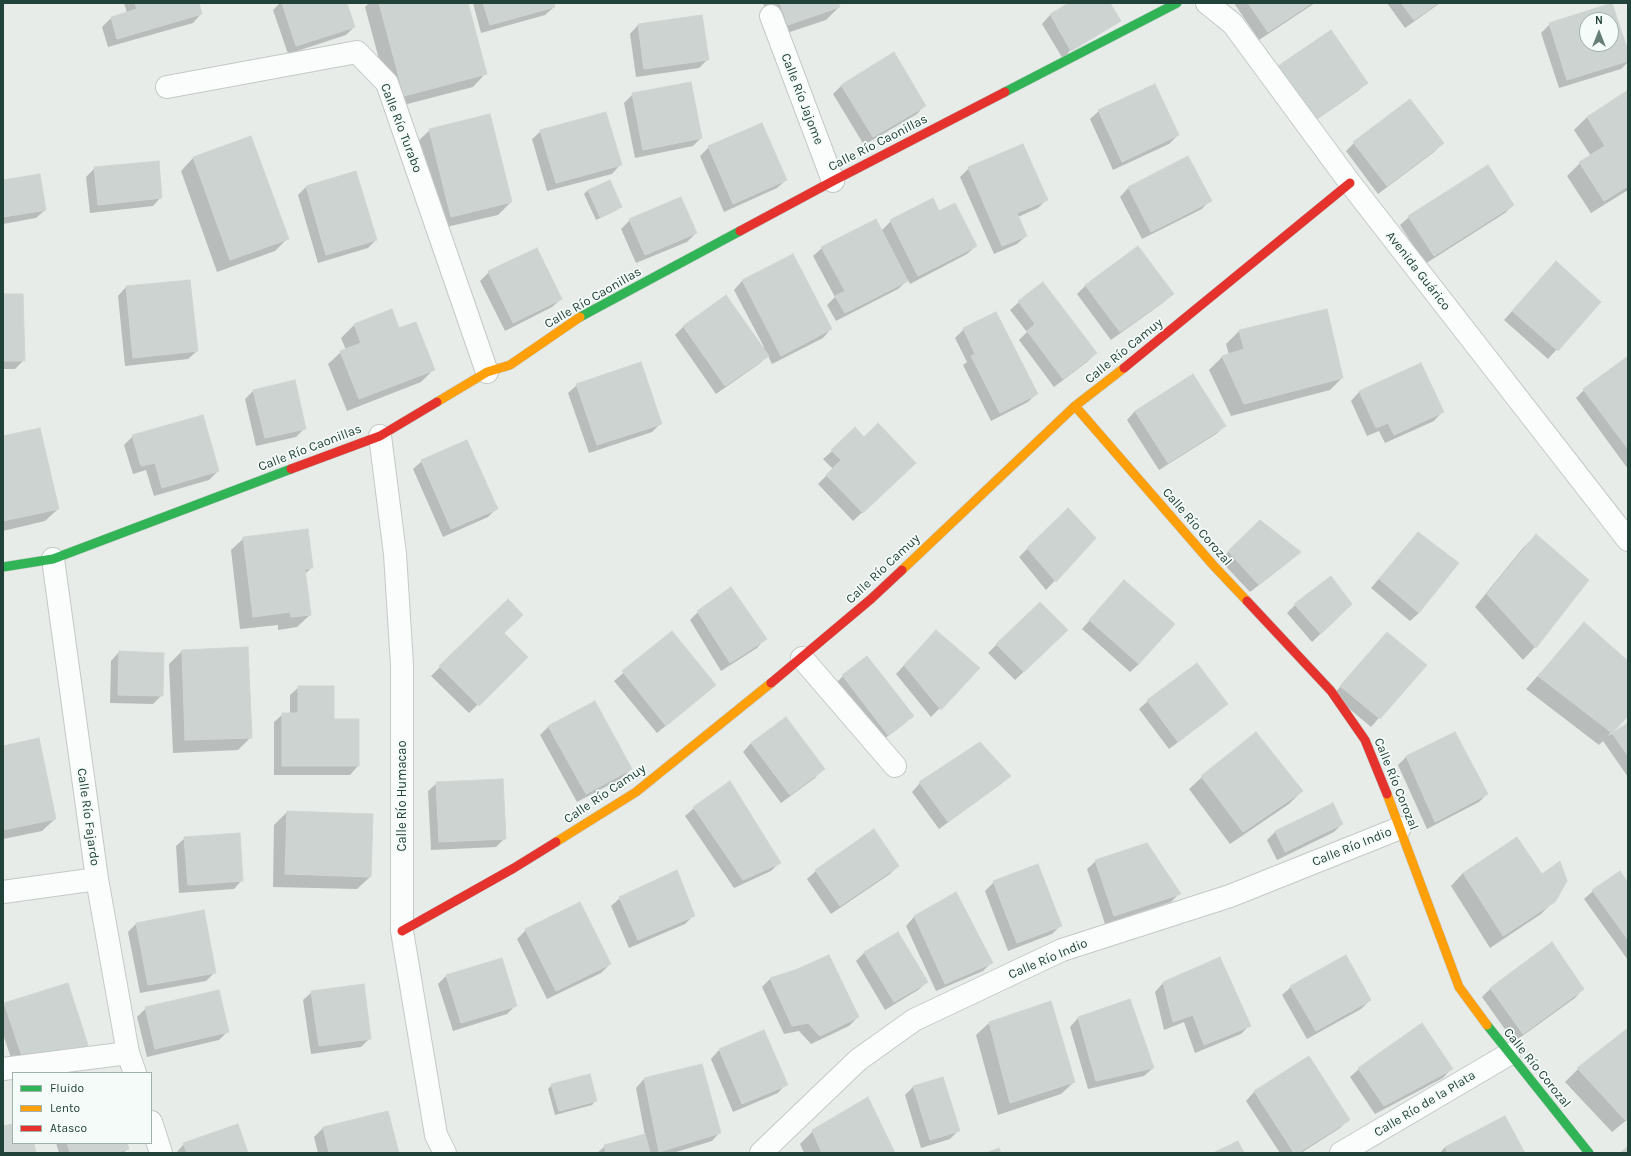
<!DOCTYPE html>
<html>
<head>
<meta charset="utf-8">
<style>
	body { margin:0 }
	#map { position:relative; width:1631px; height:1156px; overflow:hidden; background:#e7ece9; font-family:Karla,sans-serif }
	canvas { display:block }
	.frame { position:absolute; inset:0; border:4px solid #214238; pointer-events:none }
	.legend { position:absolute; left:12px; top:1072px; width:140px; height:72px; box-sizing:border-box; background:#f5fbf8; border:1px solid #a0b1ab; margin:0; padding:5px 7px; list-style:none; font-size:12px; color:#214238 }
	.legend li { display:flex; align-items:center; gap:8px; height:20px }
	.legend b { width:20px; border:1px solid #a0b1ab }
	.north { position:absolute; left:1579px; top:12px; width:40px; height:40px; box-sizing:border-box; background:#f5fbf8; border:1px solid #a0b1ab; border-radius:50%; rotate:0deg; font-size:11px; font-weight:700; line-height:16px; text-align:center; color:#214238 }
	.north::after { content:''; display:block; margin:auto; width:14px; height:18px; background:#667e76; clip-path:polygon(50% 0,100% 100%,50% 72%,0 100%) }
</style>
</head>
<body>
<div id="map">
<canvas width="1631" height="1156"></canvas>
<div class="frame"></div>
<ul class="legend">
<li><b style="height:5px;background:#30b455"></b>Fluido</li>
<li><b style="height:5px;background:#ff9f0a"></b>Lento</li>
<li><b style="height:5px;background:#e5322d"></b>Atasco</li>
</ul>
<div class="north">N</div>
</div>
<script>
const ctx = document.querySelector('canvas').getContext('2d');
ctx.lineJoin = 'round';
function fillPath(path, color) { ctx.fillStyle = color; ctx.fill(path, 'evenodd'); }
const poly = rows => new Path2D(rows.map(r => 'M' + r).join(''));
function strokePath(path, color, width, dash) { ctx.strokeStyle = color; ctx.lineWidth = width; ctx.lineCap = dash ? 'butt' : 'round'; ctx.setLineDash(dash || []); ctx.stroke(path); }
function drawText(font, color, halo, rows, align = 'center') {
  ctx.font = font + ' Karla,sans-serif'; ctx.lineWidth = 3.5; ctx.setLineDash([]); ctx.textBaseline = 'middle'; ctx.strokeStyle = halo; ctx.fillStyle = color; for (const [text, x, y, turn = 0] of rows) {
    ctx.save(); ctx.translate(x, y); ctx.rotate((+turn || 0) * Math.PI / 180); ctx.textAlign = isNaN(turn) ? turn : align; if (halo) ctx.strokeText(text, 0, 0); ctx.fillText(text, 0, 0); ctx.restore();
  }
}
const shadow = poly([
	[124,3,198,3,201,14,193,23,108,47,102,27,111,18,127,13],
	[280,3,346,3,354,27,346,35,288,54,273,10],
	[369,3,467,3,485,74,473,87,392,108,365,7],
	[473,3,553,3,554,7,545,15,481,33],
	[763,3,837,3,839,7,826,20,775,37],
	[1071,3,1109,3,1063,59,1042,24,1050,15],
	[1234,3,1315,3,1259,40],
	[1387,3,1440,3,1405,28],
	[1612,5,1628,55,1628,62,1621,69,1559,88,1541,33,1550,24],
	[1587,20,1611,20,1611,44,1587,44],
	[638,25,708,59,699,68,636,77,630,34],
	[1267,77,1366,83,1358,91,1303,129],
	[842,85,925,105,917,114,864,145,833,94],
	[1628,91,1628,190,1591,213,1567,176,1580,163,1591,156,1574,130,1587,117],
	[633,94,701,138,693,146,635,158,624,103],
	[1099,111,1178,135,1169,144,1113,170,1090,119],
	[430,130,511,202,498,215,438,229,417,142],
	[541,131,620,165,612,174,547,191,532,139],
	[251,138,288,238,275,251,217,272,181,171,193,158],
	[1354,143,1443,143,1434,152,1378,194,1346,151],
	[709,147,786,180,777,188,724,212,700,156],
	[1188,158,1210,200,1202,209,1142,239,1120,197,1128,188],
	[95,168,161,197,153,206,90,213,86,177],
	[969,168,1046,200,1038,208,1018,217,1026,236,1017,244,994,254,960,177],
	[3,181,45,210,36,218,3,224],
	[306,187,376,240,368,248,318,263,298,195],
	[588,190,621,206,617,210,596,220,584,194],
	[681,199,696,233,687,242,636,263,621,229,630,220],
	[1513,205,1505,213,1425,264,1400,225,1409,217],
	[939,212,976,246,967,254,910,284,908,280,898,289,836,321,827,305,835,297,813,256,822,248,881,231,891,221],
	[793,256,831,329,823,338,772,364,768,356,759,364,716,394,675,335,683,327,726,296,763,348,764,347,734,290,742,281],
	[1548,271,1600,302,1548,359,1504,320],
	[489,272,561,299,552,307,505,331,480,281],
	[1086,285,1172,294,1164,302,1111,340,1077,294],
	[126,287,197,351,188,359,125,366,118,296],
	[3,295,24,360,15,369,3,369],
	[1019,302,1096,353,1087,362,1054,387,1019,340,1027,332,1010,310],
	[391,311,398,330,434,369,421,382,347,411,328,364,341,352,346,350,341,338,354,325],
	[1326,311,1342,378,1330,390,1231,416,1209,370,1222,357,1229,355,1226,344,1239,331],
	[964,329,1036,394,1028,402,991,421,963,365,967,362,955,338],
	[1628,358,1628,469,1576,398,1584,390],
	[1420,364,1442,412,1434,421,1385,443,1379,431,1367,436,1351,401,1359,392],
	[577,385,660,424,652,432,589,453,568,393],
	[254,390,305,428,296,437,256,446,245,399],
	[1135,411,1225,426,1216,434,1159,470,1127,420],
	[133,436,218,471,209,480,154,496,146,470,133,474,124,445],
	[3,437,58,509,45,521,3,531],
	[864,438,906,471,853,521,818,484,833,469,823,459,832,451],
	[422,461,496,509,488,517,443,537,413,469],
	[1260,521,1300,552,1291,560,1250,592,1220,560],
	[1418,533,1419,613,1410,621,1371,588],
	[1536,535,1535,647,1523,660,1475,607,1523,548],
	[244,538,311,568,305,574,310,615,297,627,278,630,278,625,240,629,231,550],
	[1095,538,1046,590,1019,557,1028,548],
	[1116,590,1139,664,1130,672,1082,629],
	[508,600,503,633,527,657,469,713,431,676],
	[1040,603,1058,639,1015,680,988,653],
	[1295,605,1343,612,1312,642,1287,613],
	[698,612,765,639,757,648,721,671,690,620],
	[1584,624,1628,663,1628,714,1608,736,1628,724,1628,777,1603,741,1599,745,1526,689],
	[672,632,715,685,657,733,614,681],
	[1387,633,1425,665,1371,727,1333,695],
	[928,640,979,668,931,717,896,674],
	[182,651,251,737,238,750,173,753,169,664],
	[119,652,162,695,153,704,110,703,111,661],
	[867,657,912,716,904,724,879,743,834,685,843,676],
	[299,687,333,720,358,720,358,766,350,775,274,775,274,722,283,714,290,714,290,695],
	[1148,701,1227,704,1218,712,1169,749,1139,709],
	[549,726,631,769,622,778,577,802,540,735],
	[1454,733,1487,794,1479,802,1427,829,1398,765,1406,757],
	[751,743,823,769,815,778,781,803,743,752],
	[3,747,55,819,42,831,3,839],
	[1010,776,1001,784,939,829,912,792,920,783],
	[1202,777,1302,791,1289,804,1230,844,1189,789],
	[437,783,505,838,496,847,431,850,428,791],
	[694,808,780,862,771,871,734,888,685,816],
	[287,812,370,877,357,889,273,887,274,825],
	[1342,824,1334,832,1277,860,1267,840,1276,831],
	[185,838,242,880,234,889,179,893,176,846],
	[1096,861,1180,893,1171,902,1105,924,1087,869],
	[898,866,890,874,831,914,807,879,816,871],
	[1463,873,1554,901,1541,914,1490,948,1451,886],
	[994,882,1061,925,1052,934,1008,951,985,891],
	[1628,885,1628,960,1584,899,1593,891],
	[956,894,992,962,983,971,936,991,906,926,914,917],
	[620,898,694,915,685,924,629,948,611,906],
	[136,924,215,972,206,981,140,993,128,932],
	[526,930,610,964,601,973,547,999,517,939],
	[898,933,927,982,918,990,885,1010,856,961,864,953],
	[1552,943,1583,989,1575,998,1514,1042,1482,997,1490,989],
	[1219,958,1249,1026,1241,1034,1195,1053,1184,1022,1164,1030,1155,992,1163,983],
	[795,971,858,1017,849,1026,811,1044,799,1031,784,1034,762,987,770,979],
	[446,976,516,1005,507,1014,453,1031,438,984],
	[1291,987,1370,1000,1361,1009,1307,1039,1282,995],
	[312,992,370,1038,361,1047,311,1054,303,1000],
	[1130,1000,1153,1068,1144,1076,1088,1089,1070,1027,1078,1018],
	[1050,1002,1074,1082,1061,1094,998,1115,976,1035,989,1023],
	[5,1004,87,1045,79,1053,16,1073,3,1034,3,1006],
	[146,1008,228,1031,219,1040,147,1057,137,1017],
	[1628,1030,1628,1119,1612,1132,1565,1082,1578,1069],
	[764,1031,786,1084,778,1093,733,1112,711,1059,719,1050],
	[1308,1057,1349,1119,1340,1128,1301,1153,1280,1153,1246,1101,1254,1092],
	[1359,1069,1451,1069,1443,1078,1375,1114,1350,1077],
	[942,1078,958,1131,950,1139,921,1148,905,1095,913,1087],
	[644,1079,720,1132,712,1141,673,1153,597,1153,605,1146,645,1135,636,1088],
	[552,1085,596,1100,592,1105,555,1115,548,1089],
	[388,1112,398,1153,318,1153,314,1137,323,1128],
	[813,1131,894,1153,804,1153,800,1144],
	[56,1143,126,1143,128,1149,123,1153,59,1153],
	[184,1144,247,1153,176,1153],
	[1445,1147,1524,1153,1440,1153]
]);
const building = poly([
	[135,3,199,3,202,14,117,39,111,17,137,9,135,3],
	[282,3,347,3,355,27,296,46,282,3],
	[379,3,468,3,487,74,404,96,379,3],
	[483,3,554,3,555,7,490,25,483,3],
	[780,3,838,3,840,7,788,25,780,3],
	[1069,3,1110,3,1121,21,1071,51,1050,14,1069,3],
	[1248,3,1312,3,1268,32,1248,3],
	[1401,3,1438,3,1414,20,1401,3],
	[1612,3,1628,51,1628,61,1567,80,1549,23,1612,3],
	[1587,20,1611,20,1611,44,1587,44,1587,20],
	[702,15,709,60,644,69,638,24,702,15],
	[1331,30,1368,83,1312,122,1275,68,1331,30],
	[894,52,926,106,873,137,841,85,894,52],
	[691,82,702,138,643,150,632,93,691,82],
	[1155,84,1179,135,1122,162,1098,110,1155,84],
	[1628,90,1628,186,1604,201,1579,162,1605,146,1587,117,1628,90],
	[1410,99,1444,143,1387,186,1353,142,1410,99],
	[606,112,622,165,556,183,540,130,606,112],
	[490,114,512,202,451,217,429,129,490,114],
	[762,123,787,180,733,204,708,146,762,123],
	[251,136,289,239,230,260,193,157,251,136],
	[1023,144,1048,200,1017,213,1027,236,1002,246,968,167,1023,144],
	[1188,156,1212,201,1151,232,1128,187,1188,156],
	[159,161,162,198,98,205,94,167,159,161],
	[1488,165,1514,205,1434,256,1408,216,1488,165],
	[356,171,377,240,326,255,306,186,356,171],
	[40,174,46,210,3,217,3,180,40,174],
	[610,180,622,207,600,217,588,190,610,180],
	[681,197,697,233,645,255,629,219,681,197],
	[933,198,939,211,955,203,977,246,918,276,890,220,933,198],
	[876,219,908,281,845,313,835,296,845,291,821,247,876,219],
	[1138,246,1174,294,1120,332,1085,285,1138,246],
	[537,248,562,299,513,323,488,271,537,248],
	[793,254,832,329,781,356,742,280,793,254],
	[1556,261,1601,302,1558,351,1512,311,1556,261],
	[190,280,198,351,133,358,126,286,190,280],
	[1043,282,1097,353,1063,379,1027,331,1035,324,1018,301,1043,282],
	[3,294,23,294,25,361,3,361,3,294],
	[726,295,769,356,725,386,683,326,726,295],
	[392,309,399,328,416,322,435,370,359,399,340,351,361,343,354,324,392,309],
	[1327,309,1343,378,1244,404,1222,356,1244,349,1239,330,1327,309],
	[996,312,1038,394,1000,413,971,356,975,354,963,328,996,312],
	[1628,356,1628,449,1583,389,1628,356],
	[641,362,662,424,597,445,576,384,641,362],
	[1421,363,1444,412,1394,435,1388,423,1376,428,1359,391,1421,363],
	[1193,374,1226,426,1168,463,1135,411,1193,374],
	[295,380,306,429,265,438,253,390,295,380],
	[203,415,219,471,162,488,155,463,141,466,132,435,203,415],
	[878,423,916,463,863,513,826,475,841,460,831,450,855,427,864,437,878,423],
	[40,428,59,509,3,521,3,436,40,428],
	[467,440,498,509,451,529,421,460,467,440],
	[1068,508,1096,538,1056,582,1027,548,1068,508],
	[1260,520,1301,552,1259,585,1228,551,1260,520],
	[308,529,313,568,305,569,311,615,291,617,290,612,253,617,243,537,308,529],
	[1418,532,1459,563,1419,613,1379,579,1418,532],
	[1536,534,1589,580,1536,648,1487,594,1536,534],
	[1331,576,1352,604,1321,634,1294,604,1331,576],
	[1124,580,1175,624,1139,664,1089,620,1124,580],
	[731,587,767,639,730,663,697,611,731,587],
	[508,599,523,615,504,633,528,657,479,706,439,666,508,599],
	[1040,602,1068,630,1024,672,996,644,1040,602],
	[1584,622,1628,661,1628,716,1612,733,1538,676,1584,622],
	[936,630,980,668,941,710,904,665,936,630],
	[672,631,716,685,666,726,622,671,672,631],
	[1387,632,1427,665,1380,719,1340,686,1387,632],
	[248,647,252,738,185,740,182,650,248,647],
	[119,651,164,653,163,696,118,695,119,651],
	[867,656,914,716,888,735,842,675,867,656],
	[1197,663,1228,704,1178,742,1147,700,1197,663],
	[298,686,334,686,334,719,359,719,359,766,282,766,282,713,298,713,298,686],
	[595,701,632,769,586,794,548,726,595,701],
	[786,717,825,769,790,795,751,743,786,717],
	[1628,723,1628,756,1612,733,1628,723],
	[1256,732,1303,791,1243,832,1201,776,1256,732],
	[1455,732,1488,794,1435,822,1406,756,1455,732],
	[39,738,56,819,3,830,3,746,39,738],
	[980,742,1011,776,948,822,919,782,980,742],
	[503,779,506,839,439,842,436,782,503,779],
	[730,781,781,863,743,880,693,807,730,781],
	[1333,803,1343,824,1285,852,1275,831,1333,803],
	[287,811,373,814,371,877,285,874,287,811],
	[874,829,899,866,840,906,815,870,874,829],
	[240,833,243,881,188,885,184,837,240,833],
	[1517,837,1542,874,1560,861,1567,881,1555,902,1503,936,1463,873,1517,837],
	[1147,843,1181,894,1114,916,1095,860,1147,843],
	[1038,864,1062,926,1017,943,993,881,1038,864],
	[677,870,695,916,638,940,619,897,677,870],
	[1620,871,1628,883,1628,940,1592,890,1620,871],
	[956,892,993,963,945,984,914,916,956,892],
	[580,902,611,964,556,991,525,929,580,902],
	[204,910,216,973,148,985,136,923,204,910],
	[898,932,928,982,894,1002,864,952,898,932],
	[1552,942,1584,989,1523,1034,1490,988,1552,942],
	[829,955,859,1017,820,1036,808,1023,792,1026,770,978,795,970,829,955],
	[1346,955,1371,1000,1316,1031,1290,986,1346,955],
	[1220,957,1251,1026,1204,1045,1193,1015,1173,1022,1163,982,1220,957],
	[502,958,517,1006,461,1023,446,975,502,958],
	[68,983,88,1045,25,1065,4,1003,68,983],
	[364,984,371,1039,319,1046,311,991,364,984],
	[219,990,229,1032,155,1049,145,1007,219,990],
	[1130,999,1154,1068,1096,1081,1078,1017,1130,999],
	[1051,1001,1075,1082,1010,1103,989,1022,1051,1001],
	[1422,1023,1453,1069,1384,1106,1358,1068,1422,1023],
	[1628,1028,1628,1118,1625,1120,1577,1068,1628,1028],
	[764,1030,788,1085,742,1104,719,1049,764,1030],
	[1309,1056,1350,1120,1298,1153,1294,1153,1254,1091,1309,1056],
	[702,1064,721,1133,659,1152,644,1078,702,1064],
	[590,1074,597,1101,559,1111,551,1084,590,1074],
	[943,1077,960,1131,930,1140,913,1086,943,1077],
	[868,1097,895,1153,822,1153,812,1130,868,1097],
	[388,1111,399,1153,329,1153,323,1127,388,1111],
	[1505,1116,1525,1153,1448,1153,1445,1147,1505,1116],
	[13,1124,13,1143,34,1143,36,1153,3,1153,3,1126,13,1124],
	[238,1124,248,1153,187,1153,183,1143,238,1124],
	[645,1134,650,1153,606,1153,604,1145,645,1134],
	[1238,1141,1244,1153,1213,1153,1238,1141],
	[67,1143,127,1143,129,1149,114,1153,70,1153,67,1143],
	[1628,1146,1628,1153,1620,1153,1628,1146],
	[999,1148,1001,1153,986,1153,999,1148]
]);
const street = poly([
	[1207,3,1233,24,1350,183,1628,540],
	[771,16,833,181],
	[167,87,357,52,387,83,487,372],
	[380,436,395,554,402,665,402,931,436,1135,445,1153],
	[53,559,97,879,128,1053,135,1073],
	[802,658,895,766],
	[3,892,97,879],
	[3,1069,128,1053],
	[151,1122,161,1153],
	[761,1153,858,1060,914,1020,1062,950,1230,896,1400,828],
	[1341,1153,1509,1054]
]);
const fast = poly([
	[1005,92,1177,3],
	[580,317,740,231],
	[3,567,53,559,291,469],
	[1487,1025,1589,1153]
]);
const slow = poly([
	[437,402,487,372,510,365,580,317],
	[1075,406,1213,565,1247,601],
	[902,570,1075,406,1124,368],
	[1387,794,1459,987,1487,1025],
	[556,842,636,792,771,683]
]);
const jam = poly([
	[740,231,833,181,1005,92],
	[1124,368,1350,183],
	[291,469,380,436,437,402],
	[1247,601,1331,691,1365,740,1387,794],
	[771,683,871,599,902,570],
	[402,931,514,868,556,842]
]);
const streetNames = [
	["Calle Río Jajome",802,99,69],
	["Calle Río Turabo",401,128,69],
	["Calle Río Caonillas",878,143,-27],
	["Avenida Guárico",1418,271,52],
	["Calle Río Caonillas",593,298,-30],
	["Calle Río Camuy",1124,351,-39],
	["Calle Río Caonillas",310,448,-21],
	["Calle Río Corozal",1197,527,49],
	["Calle Río Camuy",883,569,-43],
	["Calle Río Corozal",1396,784,68],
	["Calle Río Camuy",605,794,-34],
	["Calle Río Humacao",402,796,-90],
	["Calle Río Fajardo",88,817,82],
	["Calle Río Indio",1352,847,-22],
	["Calle Río Indio",1048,959,-23],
	["Calle Río Corozal",1537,1068,51],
	["Calle Río de la Plata",1425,1104,-31]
];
fillPath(shadow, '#0003');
fillPath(building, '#cdd3d1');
strokePath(building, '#cfd5d2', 1);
strokePath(street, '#c4c9c6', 24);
strokePath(fast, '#c2cac6', 10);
strokePath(slow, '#c2cac6', 10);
strokePath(jam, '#c2cac6', 10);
strokePath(street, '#fbfcfc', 22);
strokePath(fast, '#30b455', 9);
strokePath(slow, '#ff9f0a', 9);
strokePath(jam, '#e5322d', 9);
drawText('13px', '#214238', '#f5fbf8', streetNames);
</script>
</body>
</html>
